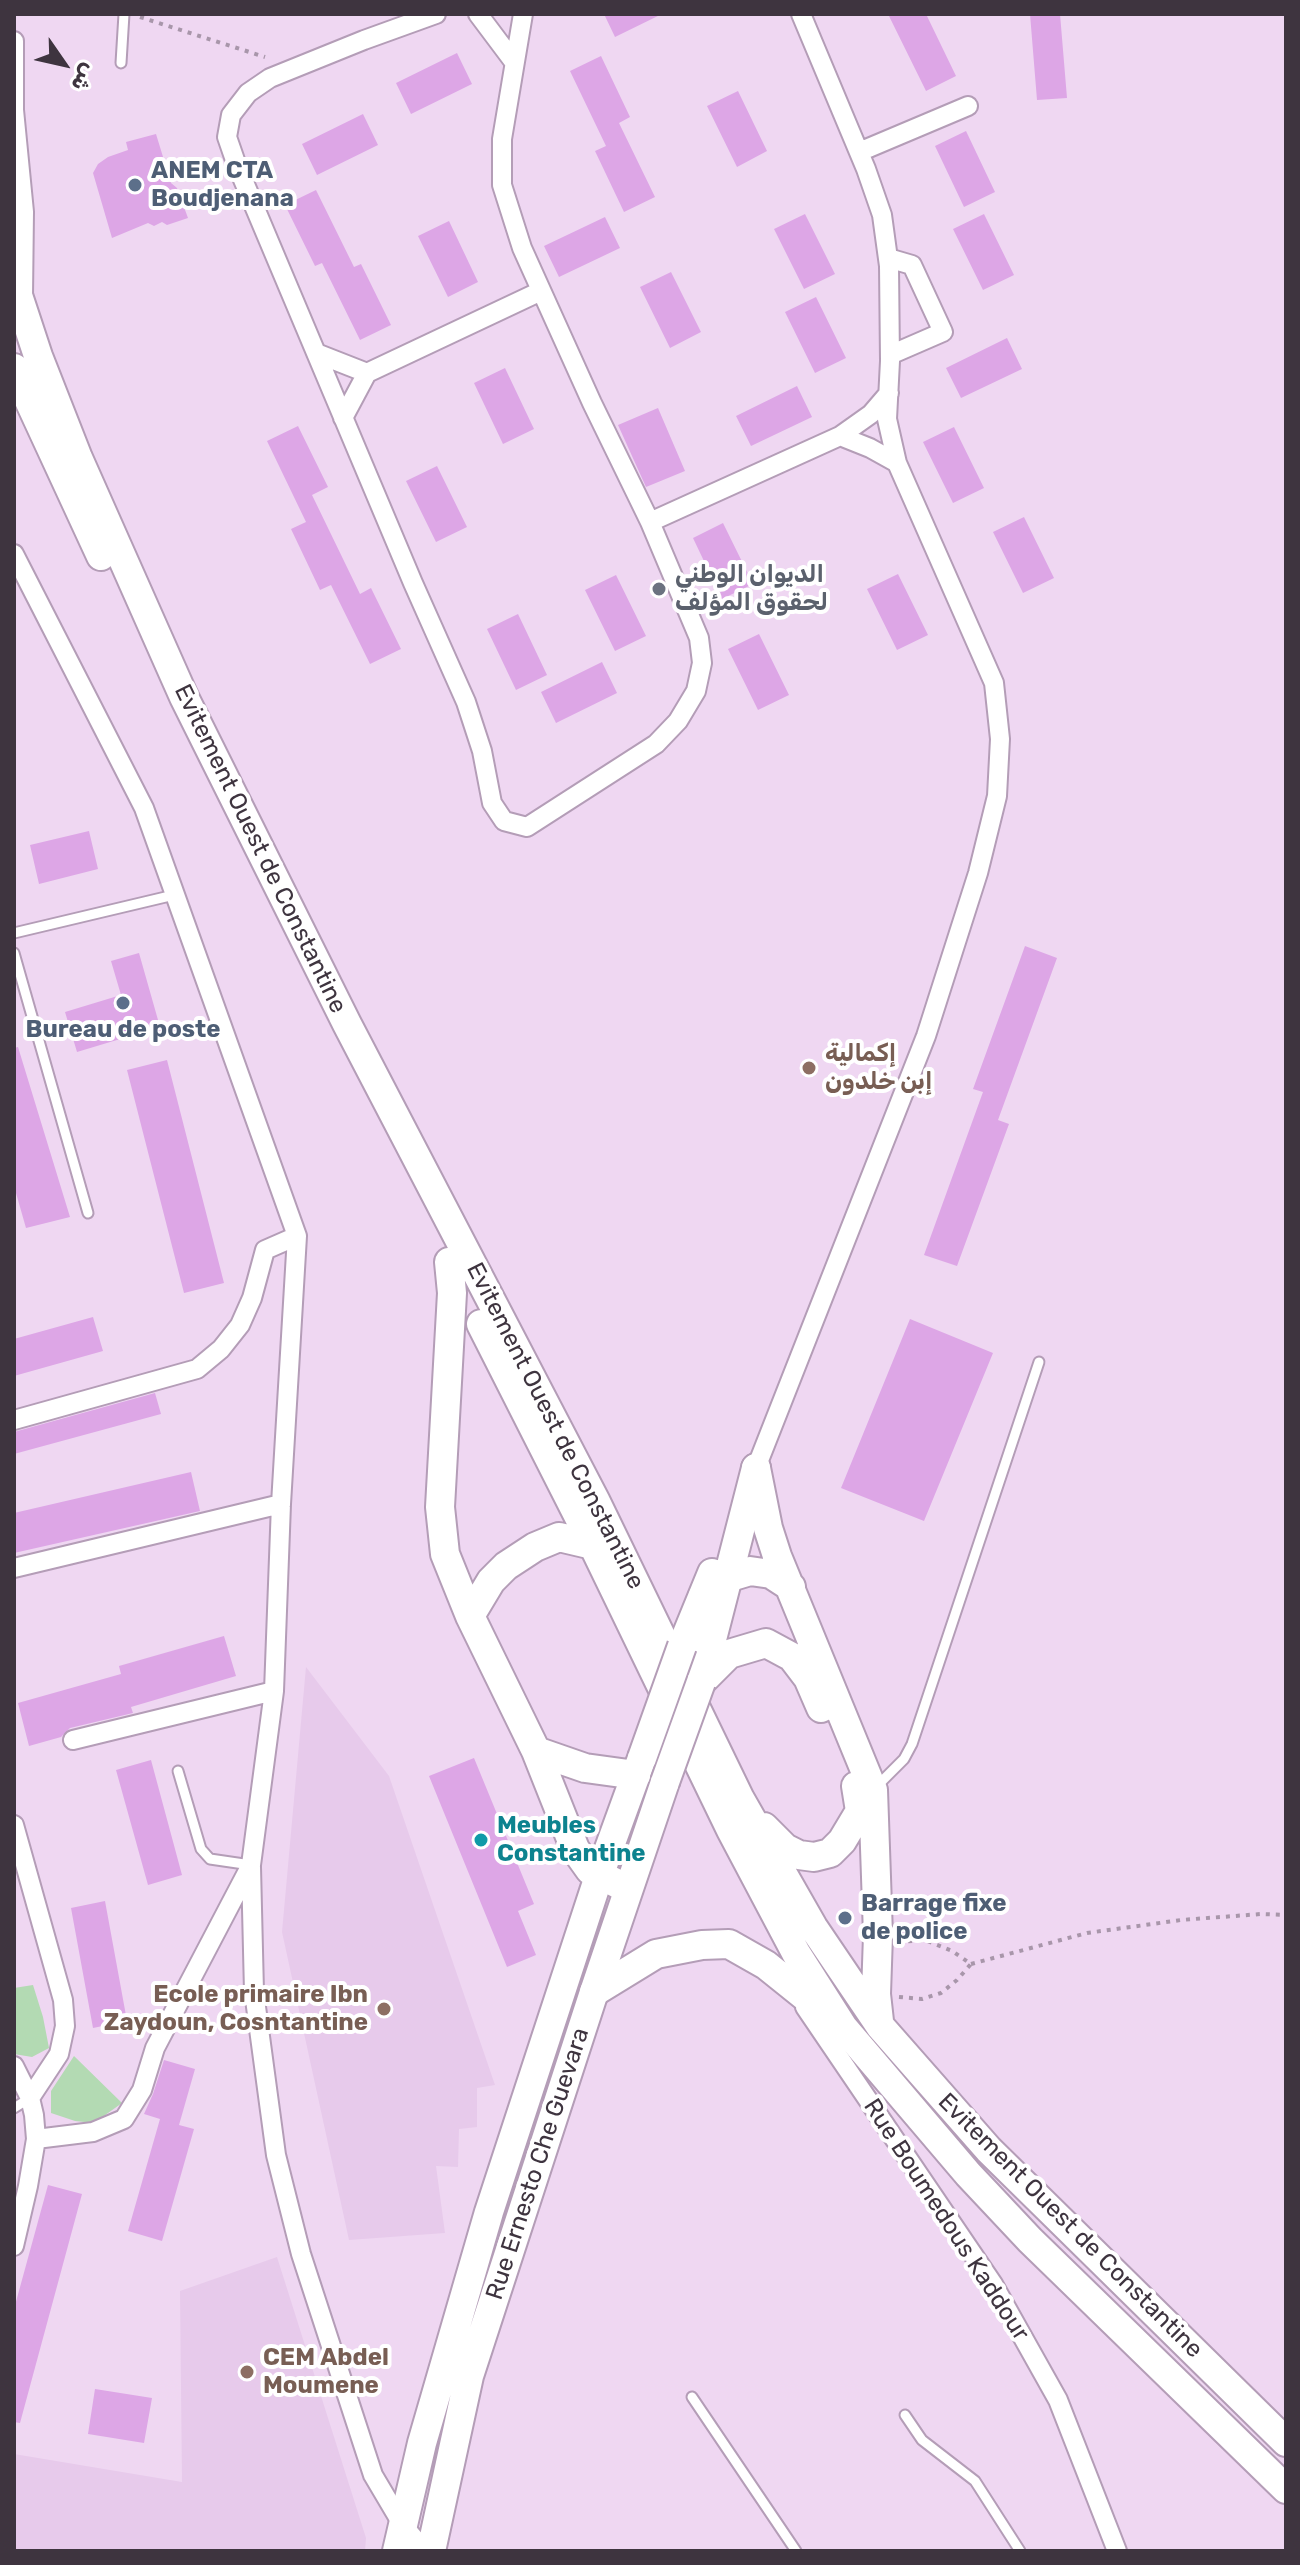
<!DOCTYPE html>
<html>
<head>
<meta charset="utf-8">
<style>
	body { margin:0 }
	#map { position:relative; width:1300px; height:2565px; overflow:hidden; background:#efd7f2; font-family:Rubik,"Noto Naskh Arabic",sans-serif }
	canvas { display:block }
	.frame { position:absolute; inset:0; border:16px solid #3e343f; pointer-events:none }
	.north { position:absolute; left:24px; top:24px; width:80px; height:80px; -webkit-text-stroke:6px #fff; paint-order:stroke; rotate:124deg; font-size:22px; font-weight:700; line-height:32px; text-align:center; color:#3e343f }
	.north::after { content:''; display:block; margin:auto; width:28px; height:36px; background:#3e343f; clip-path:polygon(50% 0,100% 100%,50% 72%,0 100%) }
</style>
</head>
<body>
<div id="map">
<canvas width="1300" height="2565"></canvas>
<div class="frame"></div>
<div class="north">ش</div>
</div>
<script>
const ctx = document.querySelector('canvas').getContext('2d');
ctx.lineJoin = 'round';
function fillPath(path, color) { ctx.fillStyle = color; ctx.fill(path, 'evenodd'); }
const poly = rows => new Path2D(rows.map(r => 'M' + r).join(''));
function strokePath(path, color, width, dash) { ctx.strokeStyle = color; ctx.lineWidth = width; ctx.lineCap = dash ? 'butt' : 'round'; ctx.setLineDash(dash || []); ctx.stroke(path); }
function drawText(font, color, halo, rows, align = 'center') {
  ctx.font = font + ' Rubik,"Noto Naskh Arabic",sans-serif'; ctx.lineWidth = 8; ctx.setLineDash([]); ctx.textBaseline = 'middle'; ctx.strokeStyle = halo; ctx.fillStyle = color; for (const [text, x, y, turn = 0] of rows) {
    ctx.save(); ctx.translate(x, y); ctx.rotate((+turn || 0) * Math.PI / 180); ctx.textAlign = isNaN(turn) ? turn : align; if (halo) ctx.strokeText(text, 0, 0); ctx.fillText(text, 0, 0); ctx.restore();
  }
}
const built = poly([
	[306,1667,389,1776,495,2085,477,2088,477,2127,459,2129,458,2167,436,2166,445,2233,349,2240,282,1932],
	[277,2257,366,2538,365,2551,14,2551,14,2454,182,2482,180,2291]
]);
const green = poly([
	[33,1985,43,2017,49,2048,32,2057,14,2054,14,1988],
	[74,2056,122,2103,94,2123,75,2121,51,2113,51,2091]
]);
const building = poly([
	[604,14,662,14,615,37],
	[888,14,926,14,956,76,926,91],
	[1030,14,1060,14,1067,98,1037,100],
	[457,53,472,84,411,114,396,83],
	[601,56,630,117,619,123,655,197,624,212,595,151,606,146,570,71],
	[738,91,767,151,737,167,707,106],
	[363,114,378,145,317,175,302,144],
	[966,131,995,192,964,207,935,146],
	[156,134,171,183,177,188,188,218,167,225,162,222,154,226,148,223,112,238,93,173,98,164,108,157,128,150,126,142],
	[316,190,354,267,361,264,391,325,360,340,322,263,315,266,285,205],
	[805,214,835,274,804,289,774,229],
	[984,214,1014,275,983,290,953,229],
	[605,217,620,248,559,277,544,246],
	[449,221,478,282,448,297,418,236],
	[671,272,701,332,670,348,640,287],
	[816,297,846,358,815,373,785,312],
	[1007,338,1022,369,961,398,946,368],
	[505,368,534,429,503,444,474,383],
	[797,386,812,417,751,446,736,416],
	[658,408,685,471,646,487,618,425],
	[298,426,328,487,312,495,360,594,371,588,401,649,370,664,331,585,320,590,291,529,306,522,267,441],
	[954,427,984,488,953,503,923,442],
	[437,466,467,527,436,542,406,481],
	[1024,517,1054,578,1023,593,993,532],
	[723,523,753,584,722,599,693,538],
	[898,574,928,635,897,650,867,589],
	[616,575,646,636,615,651,585,590],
	[518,614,547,675,516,690,487,629],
	[759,634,789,695,758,710,728,649],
	[602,662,617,693,556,723,541,692],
	[89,831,98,869,39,884,30,845],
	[1025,946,1057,958,998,1120,1009,1124,957,1266,924,1255,983,1092,973,1089],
	[139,953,160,1027,77,1052,65,1012,121,995,111,961],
	[18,1047,70,1217,26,1228,14,1186,14,1048],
	[167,1060,224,1283,184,1293,127,1070],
	[93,1317,103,1351,14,1376,14,1339],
	[910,1319,993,1353,924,1521,841,1488],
	[155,1393,161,1414,14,1454,14,1432],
	[191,1472,200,1511,14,1553,14,1513],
	[224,1636,236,1676,131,1707,133,1713,70,1728,61,1737,29,1746,18,1703,121,1674,119,1666],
	[474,1758,534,1904,518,1911,536,1955,507,1967,429,1776],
	[151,1760,182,1875,148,1885,116,1770],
	[105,1901,127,2021,93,2028,71,1908],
	[164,2060,195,2069,179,2125,194,2129,162,2241,128,2231,160,2119,144,2114,153,2094],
	[48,2185,82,2194,20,2423,14,2422,14,2309],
	[95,2389,152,2398,144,2443,88,2434]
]);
const path = poly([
	[140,17,265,57],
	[971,1964,1087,1933,1181,1920,1261,1914,1286,1915],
	[899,1997,922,1999,941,1993,957,1980,971,1964,952,1951,925,1940,900,1942]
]);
const service = poly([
	[121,63,124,14],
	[14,933,174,895],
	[14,953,88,1213],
	[178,1771,201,1849,210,1859,251,1865],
	[875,1788,904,1759,912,1744,1039,1362],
	[14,2108,30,2098],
	[692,2397,796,2551],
	[905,2415,922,2440,975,2481,1020,2551]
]);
const minor = poly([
	[436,14,364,40,270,78,248,93,231,115,227,137,236,163,413,583,466,702,482,751,492,803,504,821,527,827,656,744,678,721,696,691,702,663,699,638,650,522,592,403,522,248,502,185,502,139,523,14],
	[478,14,514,62],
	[14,41,14,110,24,212,23,296],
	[859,152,968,106],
	[888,258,912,265,943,332,890,355],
	[316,353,367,373,343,418],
	[367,373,541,291],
	[840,436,870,448,897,463],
	[650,522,840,436,871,414,889,393],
	[14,554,144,808,297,1236,281,1504,274,1691,251,1865,155,2048,142,2090,124,2119,93,2132,36,2139],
	[14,1420,197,1369,221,1349,240,1325,252,1298,265,1250,297,1236],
	[756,1468,926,1036,978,873,997,796,1000,739,994,683,897,463,887,419,890,361,889,266,882,215,866,169,801,14],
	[14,1568,281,1504],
	[73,1740,274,1691],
	[14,1825,63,2000,65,2026,59,2054,30,2098],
	[251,1867,254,1992,276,2155,301,2254,373,2475,402,2524,425,2551],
	[805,2007,993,2284,1058,2400,1117,2551],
	[14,2066,30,2098,34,2115,36,2139,28,2186,14,2246]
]);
const primary = poly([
	[682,1646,712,1573],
	[701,1682,756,1468],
	[397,2551,422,2443,489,2212,599,1876,642,1758],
	[431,2551,469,2376,594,1992,665,1782]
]);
const trunk = poly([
	[14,283,38,356,78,458,184,697,347,1024,596,1502,740,1799,813,1927,880,2026,989,2150,1286,2442],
	[14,368,101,556],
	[449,1262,452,1293,440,1507,445,1554,470,1616,536,1751,575,1849,590,1870,628,1889],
	[481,1324,593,1545,731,1830,796,1953,843,2027,968,2174,1030,2240,1286,2489],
	[756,1468,768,1528,777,1556,873,1790,878,1935,876,1994,879,2021],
	[703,1596,730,1577,750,1571,771,1574,791,1587],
	[470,1616,491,1581,506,1566,535,1547,559,1537,593,1545],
	[701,1682,729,1654,766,1643,792,1657,808,1678,821,1708],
	[536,1751,585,1768,636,1775],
	[764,1827,785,1848,799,1855,814,1857,830,1853,842,1841,860,1811,856,1786],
	[594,1992,656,1954,702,1945,729,1944,766,1965,827,2014]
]);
const primaryBridge = poly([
	[642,1758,682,1646],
	[665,1782,701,1682]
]);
const markers = [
	[135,185,8,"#5c6f8a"],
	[659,589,8,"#6b7280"],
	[123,1003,8,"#5c6f8a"],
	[809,1068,8,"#8d6e63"],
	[481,1840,8,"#0f9aa8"],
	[845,1918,8,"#5c6f8a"],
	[384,2009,8,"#8d6e63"],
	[247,2372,8,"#8d6e63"]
];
const serviceNames = [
	["ANEM CTA",151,171],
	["Boudjenana",151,199],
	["Bureau de poste",123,1030,"center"],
	["Barrage fixe",861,1904],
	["de police",861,1932]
];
const worshipNames = [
	["الديوان الوطني",675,575],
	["لحقوق المؤلف",675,603]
];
const streetNames = [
	["Evitement Ouest de Constantine",260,849,64],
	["Evitement Ouest de Constantine",555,1426,63],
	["Rue Ernesto Che Guevara",538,2164,-72],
	["Rue Boumedous Kaddour",946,2220,57],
	["Evitement Ouest de Constantine",1070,2226,45]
];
const educationNames = [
	["إكمالية",825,1054],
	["إبن خلدون",825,1082],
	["Ecole primaire Ibn",368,1995,"right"],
	["Zaydoun, Cosntantine",368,2023,"right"],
	["CEM Abdel",263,2358],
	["Moumene",263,2386]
];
const cultureNames = [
	["Meubles",497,1826],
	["Constantine",497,1854]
];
fillPath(built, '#e7caeb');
fillPath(green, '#b3dab3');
fillPath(building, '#dda6e6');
strokePath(service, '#b49db7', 13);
strokePath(minor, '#b49db7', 22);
strokePath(primary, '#b49db7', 32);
strokePath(trunk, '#b49db7', 32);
strokePath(path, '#a896aa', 4, [4, 6]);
strokePath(service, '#fff', 9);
strokePath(minor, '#fff', 18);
strokePath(primary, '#fff', 28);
strokePath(trunk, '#fff', 28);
strokePath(primaryBridge, '#b49db7', 32, []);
strokePath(primaryBridge, '#fff', 28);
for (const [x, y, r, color] of markers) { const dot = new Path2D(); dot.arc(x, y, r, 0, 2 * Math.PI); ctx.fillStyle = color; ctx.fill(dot); strokePath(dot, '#fff', 3); }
drawText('bold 24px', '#4e5e75', '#fff', serviceNames, 'left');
drawText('bold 24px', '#5b616d', '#fff', worshipNames, 'left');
drawText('24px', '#3e343f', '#fff', streetNames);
drawText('bold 24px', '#785e54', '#fff', educationNames, 'left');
drawText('bold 24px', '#0d838f', '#fff', cultureNames, 'left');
</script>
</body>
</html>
